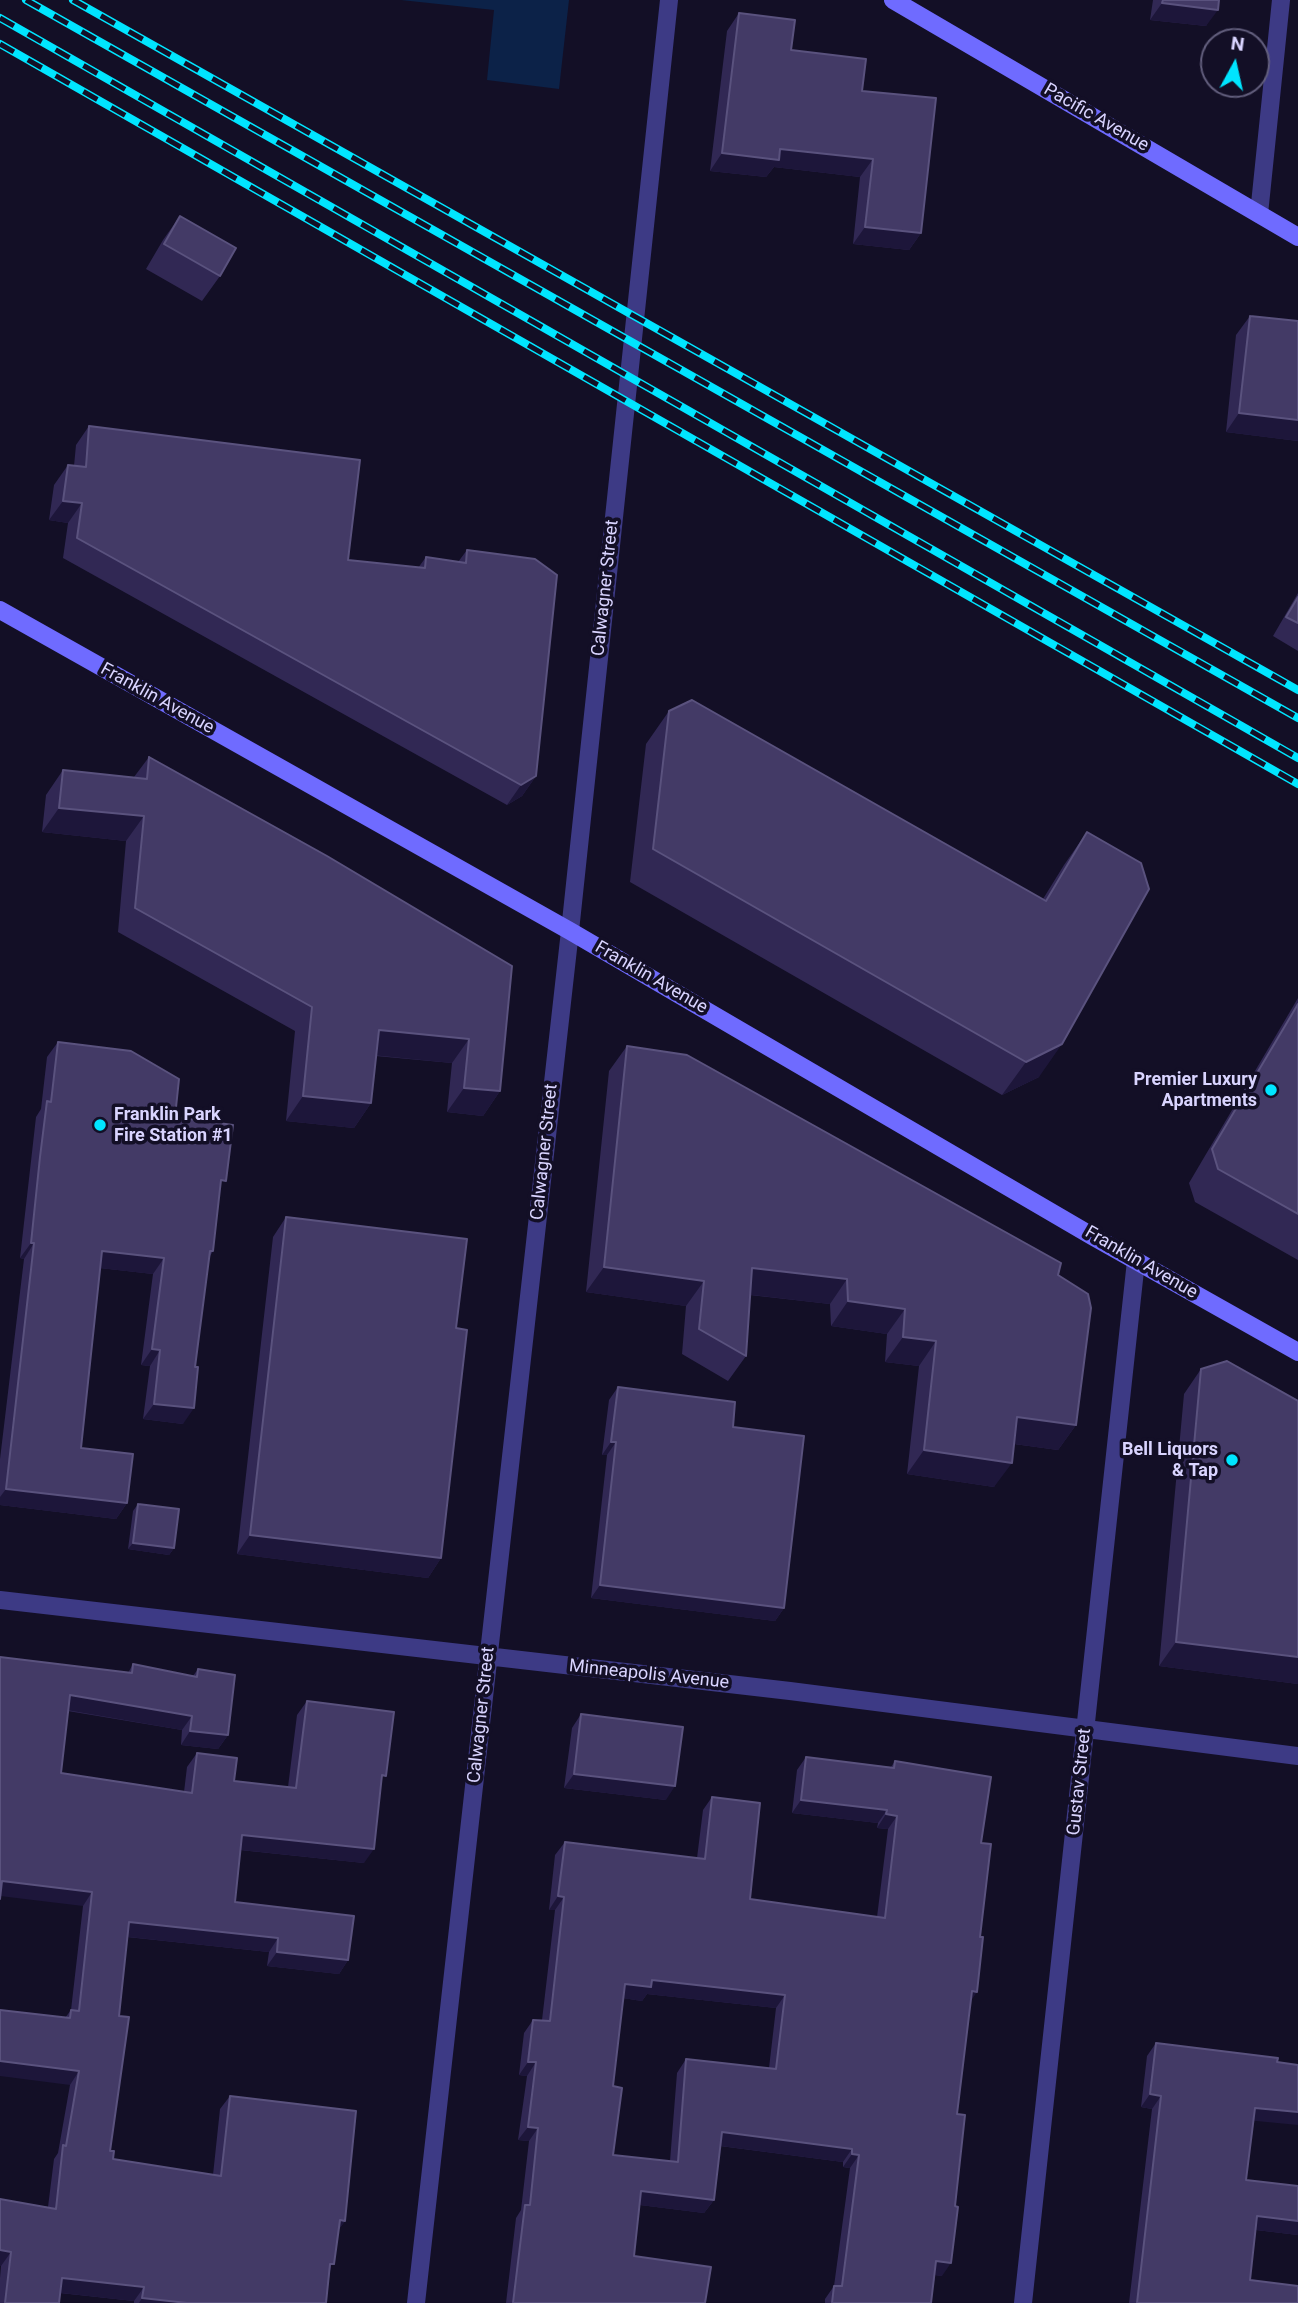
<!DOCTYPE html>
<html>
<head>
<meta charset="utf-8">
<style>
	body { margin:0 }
	#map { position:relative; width:1298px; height:2303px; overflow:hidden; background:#130f26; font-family:Roboto,sans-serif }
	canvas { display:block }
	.north { position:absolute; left:1200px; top:28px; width:70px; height:70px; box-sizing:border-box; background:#130f26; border:2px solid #625e7d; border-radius:50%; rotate:8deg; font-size:19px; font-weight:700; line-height:28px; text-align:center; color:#d9d4ff }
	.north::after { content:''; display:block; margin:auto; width:24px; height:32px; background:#00e5ff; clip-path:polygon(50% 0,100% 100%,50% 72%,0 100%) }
</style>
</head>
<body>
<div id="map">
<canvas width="1298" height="2303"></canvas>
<div class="north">N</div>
</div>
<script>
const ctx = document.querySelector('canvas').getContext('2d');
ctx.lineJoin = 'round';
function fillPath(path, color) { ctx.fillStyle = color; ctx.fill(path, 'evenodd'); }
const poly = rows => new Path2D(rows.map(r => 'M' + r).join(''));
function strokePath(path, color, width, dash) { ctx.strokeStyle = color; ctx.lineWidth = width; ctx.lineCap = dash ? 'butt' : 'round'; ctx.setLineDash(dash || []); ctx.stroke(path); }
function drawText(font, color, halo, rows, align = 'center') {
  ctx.font = font + ' Roboto,sans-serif'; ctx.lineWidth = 7; ctx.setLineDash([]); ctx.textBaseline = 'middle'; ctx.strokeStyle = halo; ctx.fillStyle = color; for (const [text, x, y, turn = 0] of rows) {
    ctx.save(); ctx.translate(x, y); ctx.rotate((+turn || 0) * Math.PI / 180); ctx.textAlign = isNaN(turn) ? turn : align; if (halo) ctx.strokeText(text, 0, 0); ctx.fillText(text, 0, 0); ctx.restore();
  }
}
const water = poly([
	[401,0,569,0,559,89,487,80,494,10]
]);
const street = poly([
	[1259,214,1281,0],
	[0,1600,790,1691,1298,1756],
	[416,2303,570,931,669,0],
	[1023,2303,1136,1261]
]);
const secondary = poly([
	[893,0,1298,237],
	[0,610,570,931,1092,1236,1298,1352]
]);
const rail = poly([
	[26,0,1298,718],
	[73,0,1298,690],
	[0,18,1298,758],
	[0,44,1298,784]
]);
const wall = poly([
	[1153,0,1219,0,1206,26,1150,20],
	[739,13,791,50,862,91,921,233,909,250,853,244,860,177,774,167,766,177,710,171,727,31],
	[180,216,220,276,202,301,146,269,163,240],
	[1250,316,1298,321,1298,441,1226,432,1236,335],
	[89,426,348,560,418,568,426,557,458,562,467,550,536,776,522,796,507,805,63,558,68,523,49,520,54,485,68,465,74,466,76,445],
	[1298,593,1298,651,1273,636],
	[669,711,1043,899,1064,865,1087,832,1039,1077,1002,1095,630,882,646,744],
	[149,757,512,966,500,1091,483,1116,447,1112,452,1063,376,1056,371,1103,354,1128,286,1121,295,1031,118,932,126,841,42,832,46,795,63,770,134,777],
	[1298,998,1298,1260,1195,1202,1189,1183],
	[58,1042,175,1117,220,1189,213,1251,210,1256,183,1424,143,1419,150,1366,141,1365,153,1274,100,1268,81,1448,127,1503,116,1519,0,1505,0,1459,24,1259,20,1258,36,1117,41,1109,47,1057],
	[627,1046,1058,1275,1076,1425,1058,1450,1014,1444,994,1487,907,1474,919,1366,885,1362,887,1334,831,1326,830,1304,750,1295,746,1356,728,1381,682,1354,686,1306,586,1292,609,1071],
	[286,1217,456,1328,441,1558,428,1578,237,1554,273,1237],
	[1201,1369,1298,1684,1159,1666,1184,1394],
	[618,1387,733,1427,784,1608,775,1621,591,1598,607,1455,602,1455,609,1400],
	[138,1504,174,1548,169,1555,128,1549,133,1511],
	[0,1657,128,1673,133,1664,193,1676,198,1669,228,1735,218,1749,181,1745,182,1730,68,1711,61,1773,184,1792,187,1767,197,1753,234,1781,288,1787,297,1715,307,1701,381,1783,364,1863,240,1850,235,1902,348,1960,339,1974,267,1966,269,1952,127,1937,119,2016,110,2151,113,2159,213,2175,220,2109,230,2096,345,2221,338,2230,330,2271,326,2303,134,2303,134,2301,60,2293,59,2303,0,2303,0,2278,1,2266,0,2266,0,2199,48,2207,54,2159,58,2153,70,2085,65,2018,71,2010,83,1906],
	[581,1714,666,1800,564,1788,572,1728],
	[806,1757,891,1767,895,1761,981,1843,970,2001,957,2114,942,2276,935,2275,931,2303,825,2303,825,2299,834,2286,850,2168,843,2167,843,2162,720,2146,714,2200,704,2213,640,2205,634,2256,705,2303,506,2303,516,2218,521,2210,529,2141,518,2140,527,2076,519,2075,524,2033,533,2020,542,2020,555,1910,549,1910,555,1855,565,1842,697,1858,703,1810,712,1797,750,1899,877,1917,888,1829,877,1828,878,1823,792,1813,797,1770],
	[647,1994,776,2008,769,2068,686,2059,677,2073,670,2161,613,2155,613,2086,623,1998,642,2001],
	[1156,2043,1254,2121,1246,2180,1298,2186,1298,2235,1256,2230,1250,2280,1298,2303,1129,2303,1152,2109,1141,2107,1147,2056]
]);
const shadedWall = poly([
	[1162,3,1218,10,1206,26,1150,20],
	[780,149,873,159,860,177,774,167,766,177,710,171,722,153],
	[865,227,921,233,909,250,853,244],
	[1239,413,1298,420,1298,441,1226,432],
	[63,501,82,503,68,523,49,520],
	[536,776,522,796,507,805,521,785],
	[59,808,144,816,126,841,42,832],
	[379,1030,469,1039,452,1063,362,1054],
	[1062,1044,1039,1077,1002,1095,1026,1062],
	[464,1088,500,1091,483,1116,447,1112],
	[303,1096,371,1103,354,1128,286,1121],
	[31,1243,34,1243,24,1259,20,1258],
	[102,1251,164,1258,153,1274,91,1267],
	[604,1267,704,1281,686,1306,586,1292],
	[752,1268,847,1279,830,1304,735,1293],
	[848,1301,905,1309,887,1334,831,1326],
	[903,1337,936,1341,919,1366,885,1362],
	[152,1349,160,1350,150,1366,141,1365],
	[154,1404,194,1408,183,1424,143,1419],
	[1017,1417,1076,1425,1058,1450,1000,1442],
	[611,1442,616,1442,607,1455,602,1455],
	[924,1450,1012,1463,994,1487,907,1474],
	[6,1489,127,1503,116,1519,0,1505,0,1497],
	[250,1535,441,1558,428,1578,237,1554],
	[133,1543,174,1548,169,1555,128,1549],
	[600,1585,784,1608,775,1621,591,1598],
	[1176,1642,1298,1657,1298,1684,1159,1666],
	[70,1695,192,1716,182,1730,61,1709],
	[190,1731,228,1735,218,1749,181,1745],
	[574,1774,675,1786,666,1800,564,1788],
	[801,1800,887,1810,878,1823,792,1813],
	[886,1814,897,1816,888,1829,877,1828],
	[242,1835,374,1849,364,1863,232,1849],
	[2,1881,92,1892,83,1906,0,1896],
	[558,1896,564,1897,555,1910,549,1910],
	[129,1922,278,1938,269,1952,119,1936],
	[277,1952,348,1960,339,1974,267,1966],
	[652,1980,785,1995,776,2008,647,1994,642,2001,616,1997,625,1984],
	[972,1991,977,1992,968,2005],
	[0,2061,79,2071,70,2085,0,2076],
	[528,2062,536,2062,527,2076,519,2075],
	[1150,2094,1161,2096,1152,2109,1141,2107],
	[1255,2108,1298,2112,1298,2125,1246,2120],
	[528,2127,538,2128,529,2141,518,2140],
	[722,2132,852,2149,843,2162,713,2145],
	[852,2154,859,2155,850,2168,843,2167],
	[641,2191,714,2200,704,2213,632,2204],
	[1257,2216,1298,2221,1298,2235,1248,2229],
	[340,2220,345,2221,335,2235],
	[0,2250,11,2252,1,2266,0,2266],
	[936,2261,951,2263,942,2276,927,2274],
	[62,2278,144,2287,134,2301,52,2292],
	[142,2298,187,2303,139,2303]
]);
const building = poly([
	[1163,0,1219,0,1218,10,1162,3,1163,0],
	[739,13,795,20,791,50,866,59,862,91,936,98,921,233,865,227,873,159,780,149,779,160,722,153,739,13],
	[180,216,236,248,220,276,164,244,180,216],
	[1250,316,1298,321,1298,420,1239,413,1250,316],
	[89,426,360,460,348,560,425,568,426,557,466,563,467,550,535,559,557,575,536,776,521,785,77,538,82,503,63,501,68,465,86,467,89,426],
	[1298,597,1298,623,1286,617,1298,597],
	[692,700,1046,901,1087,832,1141,863,1149,889,1062,1044,1026,1062,653,849,669,711,692,700],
	[149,757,327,856,512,966,500,1091,464,1088,469,1039,379,1030,371,1103,303,1096,312,1007,135,908,144,816,59,808,63,770,147,779,149,757],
	[1298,1004,1298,1214,1218,1169,1212,1149,1298,1004],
	[58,1042,131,1051,179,1079,175,1117,233,1125,226,1181,221,1180,213,1251,210,1251,195,1367,198,1367,194,1408,154,1404,160,1350,152,1349,164,1258,102,1251,81,1448,133,1454,127,1503,6,1489,34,1243,31,1243,40,1157,47,1101,51,1102,58,1042],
	[627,1046,687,1055,1061,1263,1058,1275,1088,1294,1091,1308,1076,1425,1017,1417,1012,1463,924,1450,936,1341,903,1337,905,1309,848,1301,847,1279,752,1268,746,1356,699,1329,704,1281,604,1267,627,1046],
	[286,1217,467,1239,456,1328,467,1330,441,1558,250,1535,286,1217],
	[1227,1361,1298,1401,1298,1657,1176,1642,1201,1369,1227,1361],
	[618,1387,735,1402,733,1427,804,1436,784,1608,600,1585,616,1442,611,1442,618,1387],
	[138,1504,179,1509,174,1548,133,1543,138,1504],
	[0,1657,132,1673,133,1664,197,1677,198,1669,235,1675,228,1735,190,1731,192,1716,70,1695,61,1773,192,1793,197,1753,237,1758,234,1781,296,1788,307,1701,394,1712,386,1776,382,1775,374,1849,242,1835,235,1902,354,1916,348,1960,277,1952,278,1938,129,1922,119,2016,129,2017,110,2151,114,2151,113,2159,221,2176,230,2096,356,2111,345,2221,340,2220,334,2264,330,2264,326,2303,187,2303,142,2298,144,2287,62,2278,59,2303,5,2303,11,2252,0,2250,0,2199,56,2209,63,2145,66,2146,79,2071,0,2061,0,2010,70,2018,71,2010,79,2011,92,1892,2,1881,0,1899,0,1657],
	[581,1714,683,1727,675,1786,574,1774,581,1714],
	[806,1757,894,1768,895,1761,991,1777,981,1843,991,1844,980,1937,983,1937,977,1992,972,1991,957,2114,965,2115,955,2206,958,2207,951,2263,936,2261,931,2303,832,2303,834,2286,842,2286,859,2155,852,2154,852,2149,722,2132,714,2200,641,2191,634,2256,711,2267,705,2303,513,2303,525,2205,530,2205,538,2128,528,2127,536,2062,528,2062,533,2020,550,2021,564,1897,558,1896,565,1842,705,1859,712,1797,760,1803,750,1899,885,1918,897,1816,886,1814,887,1810,801,1800,806,1757],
	[652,1980,785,1995,776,2069,686,2059,678,2162,613,2155,622,2088,613,2086,625,1984,651,1987,652,1980],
	[1156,2043,1278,2058,1277,2062,1298,2065,1298,2112,1255,2108,1246,2180,1298,2186,1298,2221,1257,2216,1250,2280,1298,2286,1298,2303,1137,2303,1161,2096,1150,2094,1156,2043]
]);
const markers = [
	[1271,1090,7,"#00e5ff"],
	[100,1125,7,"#00e5ff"],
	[1232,1460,7,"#00e5ff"]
];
const streetNames = [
	["Pacific Avenue",1096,118,30],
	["Calwagner Street",606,588,-84],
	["Franklin Avenue",157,699,29],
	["Franklin Avenue",651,978,30],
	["Calwagner Street",545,1152,-84],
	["Franklin Avenue",1141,1263,30],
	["Minneapolis Avenue",649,1675,6],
	["Calwagner Street",482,1715,-84],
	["Gustav Street",1080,1782,-84]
];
const poiNames = [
	["Premier Luxury",1257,1080],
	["Apartments",1257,1101],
	["Franklin Park",114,1115,"left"],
	["Fire Station #1",114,1136,"left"],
	["Bell Liquors",1218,1450],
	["& Tap",1218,1471]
];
fillPath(water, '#0c2248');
strokePath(street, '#3d3a85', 18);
strokePath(secondary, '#6f6bff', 18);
strokePath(rail, '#00e5ff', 8);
strokePath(rail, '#130f26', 5, [16]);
fillPath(wall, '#312854');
fillPath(shadedWall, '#1d163a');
fillPath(building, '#433a66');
strokePath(building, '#5a527e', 2);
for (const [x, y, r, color] of markers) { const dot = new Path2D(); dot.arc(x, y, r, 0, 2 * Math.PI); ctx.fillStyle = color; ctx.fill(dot); strokePath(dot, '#130f26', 2.5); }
drawText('18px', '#d9d4ff', '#130f26', streetNames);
drawText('bold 18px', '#d9d4ff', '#130f26', poiNames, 'right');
</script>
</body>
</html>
